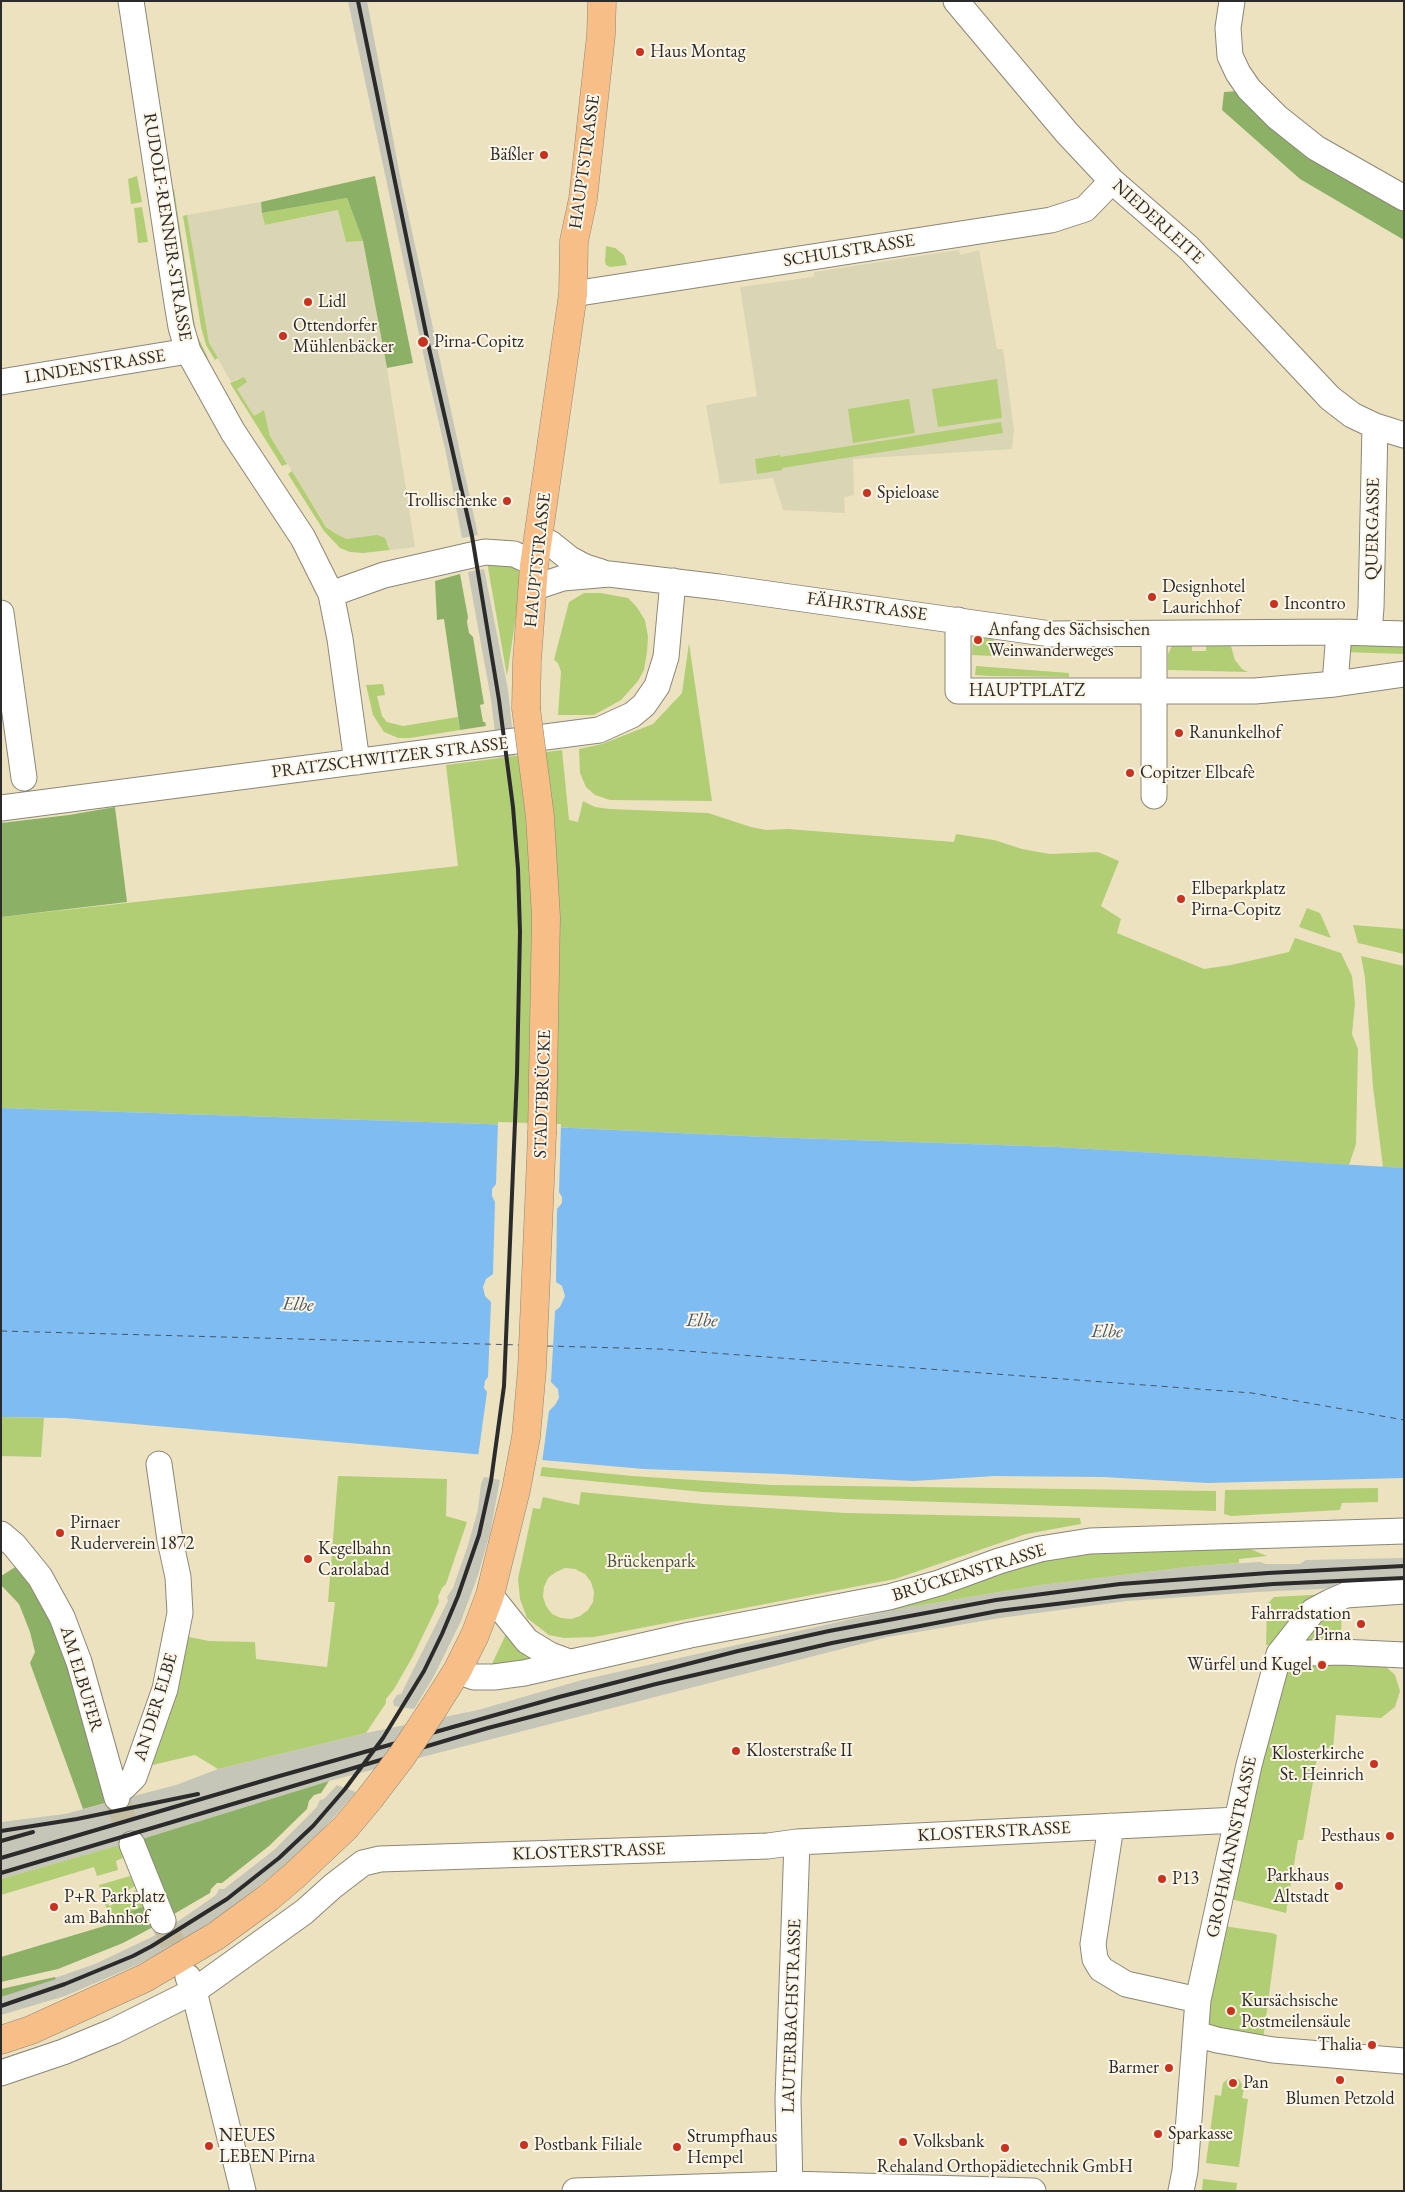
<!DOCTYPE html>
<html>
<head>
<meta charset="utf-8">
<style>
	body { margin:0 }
	#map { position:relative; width:1405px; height:2192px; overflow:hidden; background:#ece2c0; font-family:"EB Garamond",serif }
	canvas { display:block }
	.frame { position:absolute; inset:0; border:2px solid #2b2b2b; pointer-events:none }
</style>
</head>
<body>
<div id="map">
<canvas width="1405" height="2192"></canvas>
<div class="frame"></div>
</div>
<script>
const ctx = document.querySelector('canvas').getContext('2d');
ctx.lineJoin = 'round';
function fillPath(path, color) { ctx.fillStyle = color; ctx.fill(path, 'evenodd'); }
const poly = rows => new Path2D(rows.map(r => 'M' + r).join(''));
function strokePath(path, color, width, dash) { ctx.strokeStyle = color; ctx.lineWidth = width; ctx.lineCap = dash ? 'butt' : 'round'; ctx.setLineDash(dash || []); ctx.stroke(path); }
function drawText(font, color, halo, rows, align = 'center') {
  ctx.font = font + ' "EB Garamond",serif'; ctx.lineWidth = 4; ctx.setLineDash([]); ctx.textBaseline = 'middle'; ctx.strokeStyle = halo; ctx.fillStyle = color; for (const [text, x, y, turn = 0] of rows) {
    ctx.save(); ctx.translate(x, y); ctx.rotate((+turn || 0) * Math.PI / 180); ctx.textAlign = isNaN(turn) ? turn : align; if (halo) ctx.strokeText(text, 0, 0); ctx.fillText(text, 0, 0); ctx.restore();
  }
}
const built = poly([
	[261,202,265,225,339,210,346,242,363,241,387,368,415,547,390,550,389,544,361,538,347,539,338,535,326,526,270,436,264,410,254,416,237,389,239,378,231,382,209,343,187,215],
	[959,250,960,255,979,250,997,349,1003,349,1014,430,1012,449,853,459,854,495,844,497,845,513,783,510,773,478,720,484,706,405,757,396,740,287,814,277,814,272]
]);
const industrial = poly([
	[348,1,367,1,401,181,478,535,462,538,446,453,428,376],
	[484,569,508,690,515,756,498,758,491,699,468,572],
	[484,1477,500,1480,490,1533,478,1575,461,1621,434,1676,414,1709,394,1706,393,1701,397,1695,401,1694,448,1601,447,1597,453,1588,467,1548,478,1510,481,1484],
	[1404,1558,1404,1585,1257,1592,1127,1601,1000,1618,888,1637,329,1781,142,1839,1,1879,1,1822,65,1814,176,1785,218,1769,366,1733,478,1710,582,1680,887,1611,1041,1585,1196,1566,1260,1562,1266,1564,1300,1564,1306,1560],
	[337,1785,356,1792,320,1833,283,1867,230,1909,182,1941,137,1965,65,1996,1,2015,1,1997,95,1964,158,1934,180,1920,216,1895,219,1889,224,1889,274,1850,316,1808,320,1800,324,1799]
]);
const green = poly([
	[137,176,142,202,131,204,128,179],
	[173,189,174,189,196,333,208,358,206,359,195,334],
	[347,198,363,241,346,242,338,210,265,225,262,213],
	[142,207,148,242,138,243,134,208],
	[187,215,209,343,218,358,215,360,206,345,201,327,183,216],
	[606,246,615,248,624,255,627,265,610,267,606,265,605,261],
	[244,377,247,382,237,389,254,416,264,410,270,436,287,464,282,466,230,383],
	[997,379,1002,418,938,427,932,389],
	[909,399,915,433,853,443,848,409],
	[1001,422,1003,433,782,468,782,470,757,474,755,459,780,455,780,457],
	[292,471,326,527,338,535,347,539,377,535,385,538,390,550,363,553,350,552,340,548,324,531,288,474],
	[487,562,494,562,515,567,519,572,521,583,507,676],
	[584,593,601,593,628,598,636,606,645,620,648,637,647,652,644,670,638,681,621,700,594,715,558,715,561,672,558,663,554,660,569,602],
	[973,636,994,637,993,656,972,655],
	[1344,639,1404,643,1404,654,1344,652],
	[689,643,712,801,610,800,595,795,586,787,580,773,579,749,602,744,653,724,682,693],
	[1184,644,1192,644,1192,651,1206,651,1206,645,1231,646,1235,660,1242,669,1248,672,1168,670,1168,654,1172,646],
	[976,666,1069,673,1069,677,989,676,975,675],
	[383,684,385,695,377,696,382,716,387,722,403,726,458,717,460,730,410,738,398,738,384,732,373,715,366,685],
	[562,750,569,820,578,822,583,801,595,807,610,809,708,813,751,827,766,830,788,829,954,842,956,834,994,840,1022,849,1050,854,1098,852,1119,861,1101,906,1121,919,1117,933,1204,969,1231,965,1289,952,1295,938,1341,953,1352,976,1355,1003,1352,1034,1358,1049,1356,1144,1349,1165,1057,1147,765,1137,486,1124,1,1108,1,917,458,866,446,765],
	[1307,908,1320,913,1331,938,1299,927],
	[1353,925,1404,929,1404,954,1358,943],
	[1361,956,1404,966,1404,1168,1383,1167,1373,1087,1365,978],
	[1,1417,44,1418,41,1457,1,1456],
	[542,1467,632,1476,771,1485,1216,1491,1216,1511,847,1499,703,1492,540,1476],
	[338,1476,447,1479,446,1516,467,1522,446,1584,442,1588,438,1597,439,1602,413,1656,394,1689,386,1699,386,1703,366,1733,218,1769,195,1755,148,1766,184,1636,209,1641,255,1642,256,1659,327,1667,335,1602,328,1602],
	[1378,1488,1378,1502,1342,1503,1340,1510,1231,1516,1224,1514,1225,1490],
	[581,1492,704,1504,846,1513,1080,1518,1081,1524,1026,1534,895,1579,594,1637,564,1638,549,1635,527,1618,520,1599,518,1579,533,1508,540,1509,543,1497,579,1505],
	[565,1568,575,1569,585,1574,591,1582,594,1592,593,1602,588,1610,580,1616,571,1619,561,1618,552,1614,546,1606,543,1597,544,1587,548,1578,556,1572],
	[1236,1543,1267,1556,1239,1559,1239,1563,1196,1566,1041,1585,887,1611,886,1606,1000,1569,1090,1550],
	[1329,1594,1281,1645,1266,1645,1267,1604,1274,1597],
	[1343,1601,1340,1645,1312,1646,1300,1637],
	[507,1632,541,1661,490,1668],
	[1283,1662,1383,1664,1395,1675,1400,1691,1395,1707,1381,1718,1336,1715,1333,1749,1319,1747,1303,1840,1298,1840,1286,1913,1227,1898],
	[120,1845,123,1858,116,1861,118,1870,97,1876,94,1867,1,1895,1,1879],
	[130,1876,135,1886,107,1903,110,1906,136,1890,143,1907,110,1919,99,1885],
	[1223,1926,1272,1933,1277,1935,1263,2040,1206,2027,1207,2010],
	[1230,2077,1239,2079,1244,2089,1242,2098,1248,2099,1239,2167,1206,2163,1215,2095,1221,2096,1223,2083],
	[1203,2179,1237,2183,1236,2191,1202,2191]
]);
const forest = poly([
	[1239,91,1321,163,1404,211,1404,240,1300,179,1222,110,1224,92],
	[375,176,413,363,387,368,363,241,347,198,262,213,261,202],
	[460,574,468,617,467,622,469,633,473,637,484,704,480,705,483,722,485,722,486,726,460,730,444,619,437,620,435,581],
	[115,807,127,902,1,917,1,823,69,815],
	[17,1566,32,1580,76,1668,109,1802,83,1809,30,1663,35,1652,30,1632,19,1604,1,1585,1,1576],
	[329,1781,321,1793,314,1795,309,1801,307,1809,269,1846,222,1883,217,1883,211,1889,210,1893,174,1914,142,1839],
	[145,1906,155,1926,123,1943,58,1969,1,1982,1,1957,111,1924,110,1919],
	[55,1977,56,1979,1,1997,1,1989]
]);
const water = poly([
	[1,1108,486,1124,765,1137,1057,1147,1404,1168,1404,1478,1207,1483,1103,1477,995,1476,913,1481,782,1474,644,1469,66,1418,1,1417]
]);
const pier = poly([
	[498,1122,561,1124,559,1192,562,1197,562,1203,557,1209,556,1282,562,1286,565,1296,560,1307,555,1311,551,1382,558,1389,559,1398,555,1405,549,1411,542,1463,478,1457,487,1392,484,1388,485,1381,488,1377,491,1302,485,1296,483,1287,486,1279,493,1274,495,1202,492,1196,492,1189,496,1184]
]);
const ferry = poly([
	[1,1331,520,1345],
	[547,1346,659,1349,1252,1393,1404,1420]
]);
const minorTunnel = poly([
	[117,1798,132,1844],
	[163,1921,187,1976]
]);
const minor = poly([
	[131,1,177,303,181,327,188,351,233,432,303,538,331,594,340,639,357,762],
	[956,1,1067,133,1112,181,1189,248,1330,398,1352,415,1375,426,1404,435],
	[1232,1,1228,28,1230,56,1238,73,1249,89,1277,117,1316,148,1404,198],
	[573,294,1051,220,1085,209,1112,181],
	[1,382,188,351],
	[550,543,570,559,585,567,601,572],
	[542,585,563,578,609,574,719,587,1051,634,1339,632,1404,634],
	[331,594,384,575,485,552,514,554,527,560,534,566],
	[1,613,24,778],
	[958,620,958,691,1255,691,1335,684,1404,674],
	[1369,632,1371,608,1375,426],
	[1154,634,1154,796],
	[1335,684,1339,632],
	[1,808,599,730,632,715,644,705,657,686,666,657,673,581],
	[1,1534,14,1545,40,1577,62,1617,79,1662,117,1798],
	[490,1595,527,1641,550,1655,569,1662],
	[1279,1654,1340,1652,1404,1655],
	[457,1671,474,1677,494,1677,524,1673,690,1635,889,1597,939,1583,999,1561,1040,1549,1090,1541,1404,1531],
	[115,1790,124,1787,134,1777,165,1689,180,1613,178,1577,170,1540,159,1464],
	[1111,1826,1093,1944,1095,1959,1101,1969,1126,1984,1198,2000],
	[132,1844,163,1921],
	[188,1977,194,1991,243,2191],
	[1196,2034,1217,2040,1273,2050,1404,2061],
	[1,2073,63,2052,114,2031,194,1991,304,1912,333,1886,363,1863,380,1859,768,1846,797,1842,1237,1820],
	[575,2191,790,2184,1033,2191],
	[790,2191,788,2099,797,1842],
	[1181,2191,1185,2171,1198,2000,1249,1765,1279,1654,1313,1611,1330,1602,1346,1595,1404,1591]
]);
const major = poly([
	[526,708,527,661,534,566,573,294,574,241,583,199,601,35,602,1],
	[431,1712,457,1671,475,1635,490,1595,516,1490,526,1437,532,1369,542,1134],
	[1,2040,31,2030,145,1978,216,1936,268,1898,294,1876,345,1828,370,1798]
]);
const rail = poly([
	[1,1831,77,1819,198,1794],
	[1,1841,33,1832],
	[1,1858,276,1777,559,1697,738,1651,829,1631,996,1600,1120,1584,1268,1573,1404,1566],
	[1,1873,488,1728,656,1684,832,1643,998,1611,1122,1596,1273,1584,1404,1578],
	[1,2006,65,1984,133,1956,152,1946,227,1899,279,1858,313,1826,345,1789,383,1738,424,1671,442,1634,458,1596,479,1535,491,1481,504,1386,517,1074,520,932,518,869,513,807,499,700,472,536,429,348,358,1]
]);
const majorBridge = poly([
	[526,708,540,817,546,917,542,1134],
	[370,1798,402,1756,431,1712]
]);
const markers = [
	[640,52,5,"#c8321e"],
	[544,155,5,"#c8321e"],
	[308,302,5,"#c8321e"],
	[283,336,5,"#c8321e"],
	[423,342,6,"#c8321e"],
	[867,493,5,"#c8321e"],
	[507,501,5,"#c8321e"],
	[1152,597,5,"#c8321e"],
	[1274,604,5,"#c8321e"],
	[978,640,5,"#c8321e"],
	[1179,733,5,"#c8321e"],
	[1130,773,5,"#c8321e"],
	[1181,899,5,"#c8321e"],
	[60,1533,5,"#c8321e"],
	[308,1559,5,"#c8321e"],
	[1361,1624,5,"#c8321e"],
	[1322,1665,5,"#c8321e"],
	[736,1751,5,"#c8321e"],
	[1374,1764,5,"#c8321e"],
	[1390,1836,5,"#c8321e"],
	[1162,1879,5,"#c8321e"],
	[1339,1886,5,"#c8321e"],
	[54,1907,5,"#c8321e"],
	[1231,2011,5,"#c8321e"],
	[1372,2045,5,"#c8321e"],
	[1169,2068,5,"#c8321e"],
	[1340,2080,5,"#c8321e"],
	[1233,2083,5,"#c8321e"],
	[1158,2134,5,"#c8321e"],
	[903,2142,5,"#c8321e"],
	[524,2145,5,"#c8321e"],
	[209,2146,5,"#c8321e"],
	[677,2147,5,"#c8321e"],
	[1005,2148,5,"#c8321e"]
];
const poiNames = [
	["Haus Montag",650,52],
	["Bäßler",534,155,"right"],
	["Lidl",318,302],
	["Ottendorfer",293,326],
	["Mühlenbäcker",293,347],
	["Pirna-Copitz",434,342],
	["Spieloase",877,493],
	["Trollischenke",497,501,"right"],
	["Designhotel",1162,587],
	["Laurichhof",1162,608],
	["Incontro",1284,604],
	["Anfang des Sächsischen",988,630],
	["Weinwanderweges",988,651],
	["Ranunkelhof",1189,733],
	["Copitzer Elbcafè",1140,773],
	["Elbeparkplatz",1191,889],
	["Pirna-Copitz",1191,910],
	["Pirnaer",70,1523],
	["Ruderverein 1872",70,1544],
	["Kegelbahn",318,1549],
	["Carolabad",318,1570],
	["Fahrradstation",1351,1614,"right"],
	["Pirna",1351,1635,"right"],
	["Würfel und Kugel",1312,1665,"right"],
	["Klosterstraße II",746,1751],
	["Klosterkirche",1364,1754,"right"],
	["St. Heinrich",1364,1775,"right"],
	["Pesthaus",1380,1836,"right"],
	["Parkhaus",1329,1876,"right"],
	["Altstadt",1329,1897,"right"],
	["P13",1172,1879],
	["P+R Parkplatz",64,1897],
	["am Bahnhof",64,1918],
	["Kursächsische",1241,2001],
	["Postmeilensäule",1241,2022],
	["Thalia",1362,2045,"right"],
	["Barmer",1159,2068,"right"],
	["Pan",1243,2083],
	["Blumen Petzold",1340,2099,"center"],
	["Sparkasse",1168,2134],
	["NEUES",219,2136],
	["LEBEN Pirna",219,2157],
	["Strumpfhaus",687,2137],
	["Hempel",687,2158],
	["Volksbank",913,2142],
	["Postbank Filiale",534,2145],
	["Rehaland Orthopädietechnik GmbH",1005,2167,"center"]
];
const streetNames = [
	["HAUPTSTRASSE",585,162,-82],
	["NIEDERLEITE",1158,222,42],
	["RUDOLF-RENNER-STRASSE",167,227,81],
	["SCHULSTRASSE",849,251,-9],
	["LINDENSTRASSE",95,367,-9],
	["QUERGASSE",1373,529,-89],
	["HAUPTSTRASSE",538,560,-84],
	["FÄHRSTRASSE",867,607,8],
	["HAUPTPLATZ",1027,691],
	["PRATZSCHWITZER STRASSE",390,758,-7],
	["STADTBRÜCKE",543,1094,-88],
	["BRÜCKENSTRASSE",969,1573,-17],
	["AM ELBUFER",81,1679,73],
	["AN DER ELBE",156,1707,-73],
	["KLOSTERSTRASSE",994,1832,-3],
	["GROHMANNSTRASSE",1232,1847,-78],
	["KLOSTERSTRASSE",589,1852,-2],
	["LAUTERBACHSTRASSE",792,2016,-88]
];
const parkNames = [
	["Brückenpark",651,1562]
];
const waterNames = [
	["Elbe",298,1305,3],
	["Elbe",702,1321,1],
	["Elbe",1107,1332,1]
];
fillPath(built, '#dad5b4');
fillPath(industrial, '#c5c5b8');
fillPath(green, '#b1ce75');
fillPath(forest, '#8cb166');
fillPath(water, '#7fbcf2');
fillPath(pier, '#ece2c0');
strokePath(ferry, '#445667', 1, [6, 5]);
strokePath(minorTunnel, '#c5bda2', 25, [25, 12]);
strokePath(minor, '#8c8676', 27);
strokePath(major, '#8c8676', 29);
strokePath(minor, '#fff', 25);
strokePath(major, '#f7be88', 28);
strokePath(rail, '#2b2b2b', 4);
strokePath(majorBridge, '#8c8676', 29, []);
strokePath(majorBridge, '#f7be88', 28);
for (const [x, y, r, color] of markers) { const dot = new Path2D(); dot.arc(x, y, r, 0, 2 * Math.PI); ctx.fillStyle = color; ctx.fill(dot); strokePath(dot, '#fcf5e5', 2); }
drawText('18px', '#2b2b2b', '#fcf5e5', poiNames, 'left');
drawText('18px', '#2b2b2b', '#fcf5e5', streetNames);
drawText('18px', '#4c543e', '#fcf5e5', parkNames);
drawText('italic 19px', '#445667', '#fcf5e5', waterNames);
</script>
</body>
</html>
